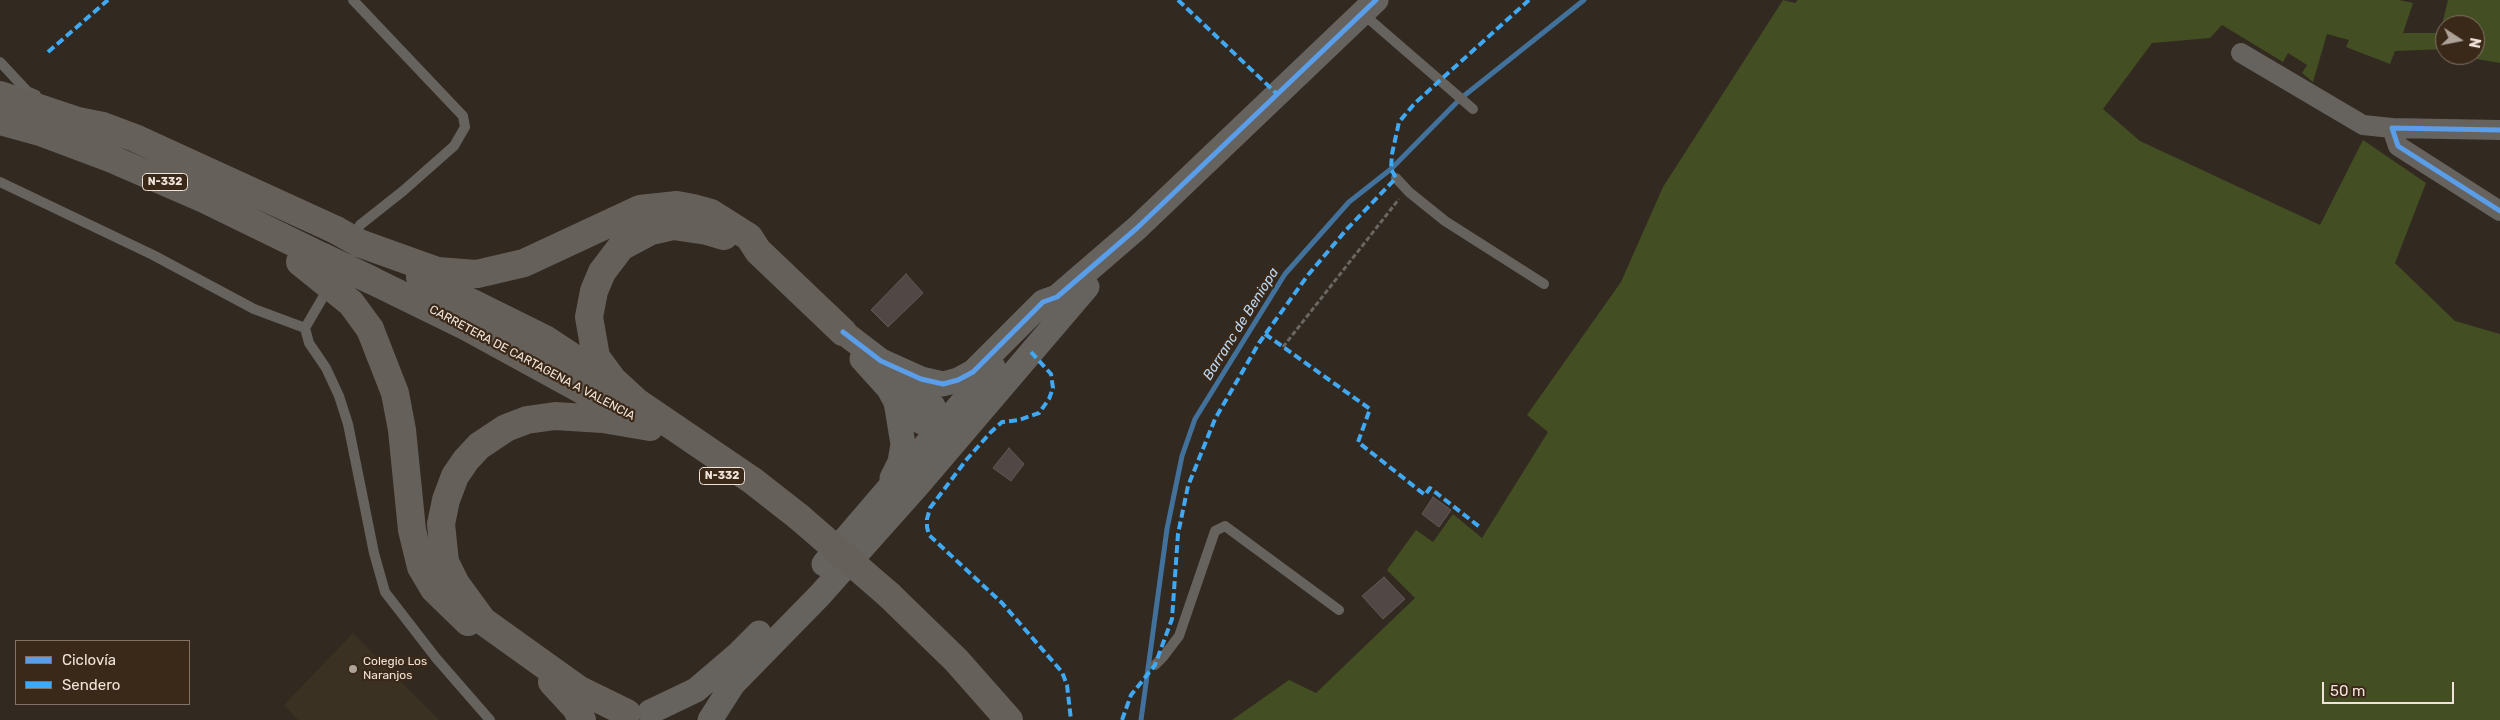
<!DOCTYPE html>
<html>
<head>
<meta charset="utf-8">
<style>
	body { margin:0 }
	#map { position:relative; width:2500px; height:720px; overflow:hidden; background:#322920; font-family:Rubik,sans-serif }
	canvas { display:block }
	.legend { position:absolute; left:15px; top:640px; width:175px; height:65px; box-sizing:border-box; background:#3a2818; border:1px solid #837366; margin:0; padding:6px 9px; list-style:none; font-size:15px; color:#f0e4da }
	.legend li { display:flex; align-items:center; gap:10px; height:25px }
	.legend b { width:25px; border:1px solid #837366 }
	.north { position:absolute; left:2435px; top:15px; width:50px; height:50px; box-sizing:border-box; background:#3a2818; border:1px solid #837366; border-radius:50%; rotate:101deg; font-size:14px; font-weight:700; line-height:20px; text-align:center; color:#f0e4da }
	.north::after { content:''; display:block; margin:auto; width:18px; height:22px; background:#aea399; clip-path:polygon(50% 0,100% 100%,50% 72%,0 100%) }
	.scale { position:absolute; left:2322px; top:682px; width:132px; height:22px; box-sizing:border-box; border:2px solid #f0e4da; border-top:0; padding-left:6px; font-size:15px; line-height:18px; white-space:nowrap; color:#f0e4da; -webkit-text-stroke:4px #3a2818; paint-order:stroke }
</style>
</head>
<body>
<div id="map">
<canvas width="2500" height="720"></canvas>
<ul class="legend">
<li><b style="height:6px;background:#5a9eea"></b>Ciclovía</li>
<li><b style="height:6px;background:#3fa9f5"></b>Sendero</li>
</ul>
<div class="north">N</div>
<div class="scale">50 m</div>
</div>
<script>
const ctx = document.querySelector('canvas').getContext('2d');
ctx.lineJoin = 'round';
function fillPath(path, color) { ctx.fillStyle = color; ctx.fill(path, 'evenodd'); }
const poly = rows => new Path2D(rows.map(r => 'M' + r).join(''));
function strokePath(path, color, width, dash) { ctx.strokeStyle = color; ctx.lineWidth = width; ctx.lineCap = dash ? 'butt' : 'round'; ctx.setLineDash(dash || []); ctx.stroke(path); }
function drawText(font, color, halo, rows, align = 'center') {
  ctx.font = font + ' Rubik,sans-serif'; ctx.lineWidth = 4.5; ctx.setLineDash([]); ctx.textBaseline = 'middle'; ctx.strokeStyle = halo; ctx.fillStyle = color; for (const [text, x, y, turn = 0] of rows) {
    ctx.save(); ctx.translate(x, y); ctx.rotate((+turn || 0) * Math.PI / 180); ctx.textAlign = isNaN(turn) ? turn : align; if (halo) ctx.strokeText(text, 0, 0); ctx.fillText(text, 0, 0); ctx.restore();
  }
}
const education = poly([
	[353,633,439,720,298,720,284,705]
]);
const green = poly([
	[1783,0,1795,3,1798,0,2399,0,2413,3,2403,33,2440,33,2448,0,2500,0,2500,97,2500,63,2471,58,2471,55,2475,55,2475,25,2445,25,2445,49,2395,51,2390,64,2346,47,2349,40,2327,34,2313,82,2302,73,2307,65,2288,53,2283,62,2222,25,2210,38,2152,43,2103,109,2140,141,2320,225,2363,140,2426,183,2395,263,2455,321,2500,334,2500,720,1232,720,1289,680,1316,693,1415,598,1387,570,1416,530,1433,542,1453,514,1482,538,1548,432,1527,415,1621,282,1663,187]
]);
const stream = poly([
	[1141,720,1167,529,1182,456,1195,419,1285,274,1349,202,1391,169,1460,99,1584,0]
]);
const building = poly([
	[906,274,923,293,888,327,871,310,906,274],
	[1009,448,1024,464,1011,481,993,468,1009,448],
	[1433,497,1451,510,1439,527,1422,514,1433,497],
	[1384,577,1405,599,1383,619,1362,596,1384,577]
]);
const path = poly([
	[1283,347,1399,199]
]);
const service = poly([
	[353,0,463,116,465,127,454,146,403,191,360,225,354,239],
	[1362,13,1473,109],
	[0,62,27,91,36,95],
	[1396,178,1409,192,1445,221,1544,284],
	[0,182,153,255,254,309,305,328],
	[329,287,305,328,309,343,326,368,339,396,348,424,374,553,385,592,436,658,490,720],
	[1155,665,1163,657,1179,636,1215,531,1225,526,1339,610]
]);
const minor = poly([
	[2241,53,2363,125,2392,128],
	[2500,130,2392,128,2398,146,2500,211]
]);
const tertiary = poly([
	[843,332,881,361,921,379,943,384,958,380,973,372,1043,302,1057,297,1137,228,1376,0],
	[862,359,889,389,896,402,903,444,900,462,892,478],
	[901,374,933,406,942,429,940,442],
	[896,402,918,420,930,426,952,429],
	[824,564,993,367],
	[650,712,696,690,737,655,759,633],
	[710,720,733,684,820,595,919,484,1087,287]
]);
const trunk = poly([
	[0,95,78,121,103,126,135,138,336,230],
	[0,121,40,132,112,159,204,199,323,257],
	[724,236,707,231,673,226,651,231,621,247,602,272,594,291,589,317,596,357,613,380,637,402,753,481,799,517],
	[359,243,437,271,477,274,524,263,640,209,677,205,693,208,711,213,749,237,758,251,843,332],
	[420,277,545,339,607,380],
	[371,280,467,327,635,419],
	[370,329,395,393,402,430,412,530,421,567,434,589,468,622],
	[889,595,956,660,1009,720],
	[552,682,576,708,582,720],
	[627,713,578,689,483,621,456,584,445,562,441,524,446,500,455,476,466,460,479,446,506,428,527,420,555,416,603,419,650,427]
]);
const trunkBridge = poly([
	[336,230,359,243],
	[323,257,371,280],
	[300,262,351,303,370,329],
	[799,517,889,595]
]);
const quiet = poly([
	[1178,0,1277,94],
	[48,52,108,0],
	[1265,334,1370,409,1358,442,1425,495,1430,488,1481,528],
	[1031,352,1051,374,1053,388,1049,399,1039,413,1019,420,1002,422,991,432,967,459,930,508,927,519,927,527,929,535,1002,603,1062,672,1067,685,1071,720],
	[1122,720,1131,695,1155,665,1172,619,1178,534,1188,486,1215,419,1259,343,1308,275,1347,229,1396,178,1391,169,1392,154,1399,122,1415,103,1529,0]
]);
const cycleway = poly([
	[2500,130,2392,128,2398,146,2500,211],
	[843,332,881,361,921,379,943,384,958,380,973,372,1043,302,1057,297,1137,228,1376,0]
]);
const markers = [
	[353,669,5,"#aea399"]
];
const shields = [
	[165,182,45],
	[722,476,45]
];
const shieldNames = [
	["N-332",165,182],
	["N-332",722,476]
];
const streetNames = [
	["CARRETERA DE CARTAGENA A VALENCIA",532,363,28]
];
const poiNames = [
	["Colegio Los",363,662],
	["Naranjos",363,676]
];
const waterNames = [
	["Barranc de Beniopa",1241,324,-58]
];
fillPath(education, '#3b3122');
fillPath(green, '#434f23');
strokePath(stream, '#42729b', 5);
fillPath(building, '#514745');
strokePath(building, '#625856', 1);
strokePath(path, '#6a6661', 3, [5, 2.5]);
strokePath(service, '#66625e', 10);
strokePath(minor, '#66625e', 20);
strokePath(tertiary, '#66625e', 25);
strokePath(trunk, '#66605a', 28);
strokePath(trunkBridge, '#66605a', 28);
strokePath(quiet, '#3fa9f5', 4, [8, 4]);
strokePath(cycleway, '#5a9eea', 5);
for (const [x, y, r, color] of markers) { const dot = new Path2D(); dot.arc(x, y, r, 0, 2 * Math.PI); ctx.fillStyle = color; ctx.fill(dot); strokePath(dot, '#3a2818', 2); }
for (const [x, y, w] of shields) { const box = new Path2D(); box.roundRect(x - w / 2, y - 8.5, w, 17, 4); ctx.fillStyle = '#3a2818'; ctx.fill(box); strokePath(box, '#f0e4da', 1); }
drawText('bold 11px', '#f0e4da', null, shieldNames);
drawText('12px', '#f0e4da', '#3a2818', streetNames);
drawText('12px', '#f0e4da', '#3a2818', poiNames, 'left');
drawText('italic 14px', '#bad7f2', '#3a2818', waterNames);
</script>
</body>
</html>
